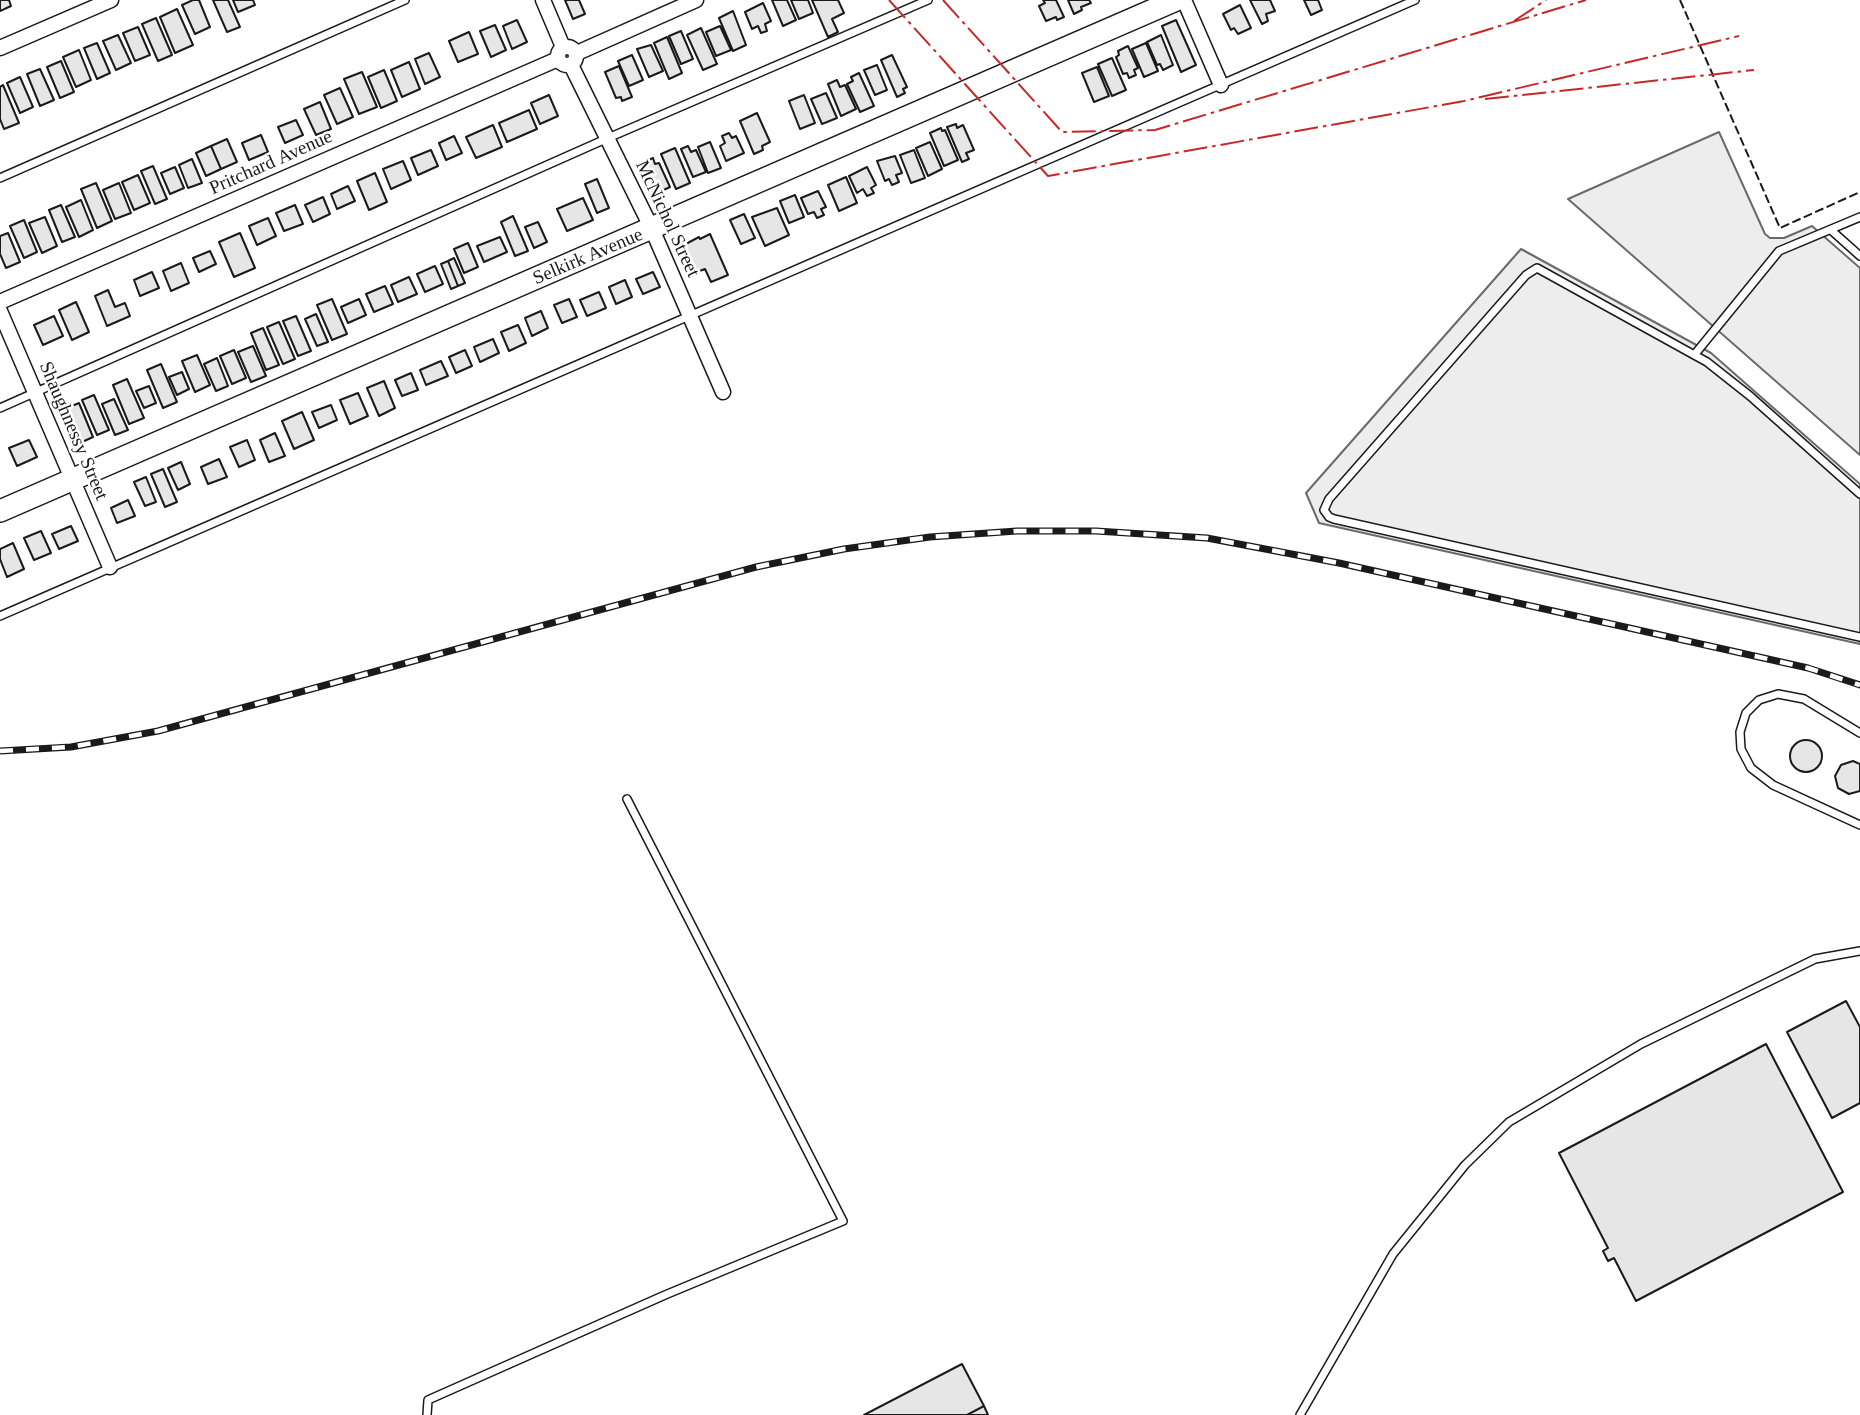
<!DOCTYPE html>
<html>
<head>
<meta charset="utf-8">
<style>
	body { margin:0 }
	canvas { display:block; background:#fff }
</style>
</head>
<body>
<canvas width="1860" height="1415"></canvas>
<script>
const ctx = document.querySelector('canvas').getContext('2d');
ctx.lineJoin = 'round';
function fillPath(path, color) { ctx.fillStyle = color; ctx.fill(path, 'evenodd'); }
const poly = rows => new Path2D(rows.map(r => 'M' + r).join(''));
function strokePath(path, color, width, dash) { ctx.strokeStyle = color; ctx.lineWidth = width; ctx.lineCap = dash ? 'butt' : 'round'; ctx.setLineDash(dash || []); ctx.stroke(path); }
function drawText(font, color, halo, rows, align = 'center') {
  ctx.font = font + ' "Times New Roman",serif'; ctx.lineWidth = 5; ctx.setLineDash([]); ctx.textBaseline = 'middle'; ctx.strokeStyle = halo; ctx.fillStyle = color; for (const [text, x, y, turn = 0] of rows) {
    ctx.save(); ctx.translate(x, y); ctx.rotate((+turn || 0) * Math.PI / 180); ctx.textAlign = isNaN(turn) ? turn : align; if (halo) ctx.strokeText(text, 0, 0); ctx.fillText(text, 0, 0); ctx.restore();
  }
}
const built = poly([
	[1719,132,1765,234,1770,238,1784,238,1812,226,1860,268,1860,455,1568,199,1719,132],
	[1521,249,1711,353,1860,484,1860,644,1319,523,1306,493,1521,249]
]);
const building = poly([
	[0,0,9,0,11,6,0,11,0,0],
	[193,0,199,0,210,27,195,34,182,5,193,0],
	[213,0,228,0,240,27,227,32,213,0],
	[233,0,253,0,255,5,238,12,233,0],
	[565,0,579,0,585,14,573,19,565,0],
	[772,0,787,0,796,20,783,26,772,0],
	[791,0,808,0,813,13,799,19,791,0],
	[812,0,838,0,844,13,832,19,838,32,828,37,812,0],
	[1043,0,1056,0,1064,17,1057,20,1056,17,1046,21,1039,6,1045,3,1043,0],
	[1068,0,1089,0,1091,3,1081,7,1082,10,1074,14,1068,0],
	[1250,0,1270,0,1275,11,1266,14,1268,21,1262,24,1250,0],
	[1304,0,1318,0,1322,10,1311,15,1304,0],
	[763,3,771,21,765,24,767,31,761,33,758,26,752,29,745,12,763,3],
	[1240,5,1251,28,1238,34,1234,28,1231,30,1223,14,1240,5],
	[177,9,193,45,175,53,160,17,177,9],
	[733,11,746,45,733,51,719,18,733,11],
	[156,18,172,55,158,61,142,24,156,18],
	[517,20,527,42,512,49,503,26,517,20],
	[1176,20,1196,65,1181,72,1162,26,1176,20],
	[495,25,506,50,491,57,480,31,495,25],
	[720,26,731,50,716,56,706,32,720,26],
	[138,27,150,55,135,61,123,33,138,27],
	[701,28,717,64,703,70,687,35,701,28],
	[681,31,693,59,681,64,669,36,681,31],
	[469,32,478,54,458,62,449,41,469,32],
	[118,35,131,63,116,70,103,41,118,35],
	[1161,35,1173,65,1163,70,1160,64,1157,65,1147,42,1161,35],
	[667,37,682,73,669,79,654,43,667,37],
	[97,43,110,73,97,79,84,48,97,43],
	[1146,43,1158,71,1144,77,1132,49,1146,43],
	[651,45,663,71,649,77,637,49,651,45],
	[1128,46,1138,68,1134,70,1136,75,1129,78,1127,73,1123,74,1116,57,1119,55,1118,51,1128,46],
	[79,50,91,80,76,87,63,57,79,50],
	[429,53,440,77,425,84,415,59,429,53],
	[632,55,643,80,629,86,618,61,632,55],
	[892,55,907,87,903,89,905,93,897,97,881,60,892,55],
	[1112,58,1126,90,1112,96,1098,64,1112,58],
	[61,61,74,92,60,98,47,67,61,61],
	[409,62,420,89,402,97,391,70,409,62],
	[877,65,887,90,875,95,864,70,877,65],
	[619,66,632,97,622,101,621,97,616,98,605,72,619,66],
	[1097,67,1109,96,1094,102,1082,73,1097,67],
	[40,69,54,100,40,106,27,74,40,69],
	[384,70,397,101,381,108,368,77,384,70],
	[362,72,377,107,359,114,344,79,362,72],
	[859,73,874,106,860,112,847,84,853,81,851,77,859,73],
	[20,77,33,107,20,113,7,83,20,77],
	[837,80,840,87,845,85,856,109,841,116,828,84,837,80],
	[3,85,19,123,4,129,0,119,0,87,3,85],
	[340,88,353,117,337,124,324,95,340,88],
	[826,93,837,118,822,124,811,99,826,93],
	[549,95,558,116,540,124,531,103,549,95],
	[804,95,815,123,800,129,789,101,804,95],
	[320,102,331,129,316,135,304,109,320,102],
	[529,110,537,129,507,142,499,123,529,110],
	[757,113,770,142,762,146,763,150,754,154,740,121,757,113],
	[296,120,303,135,285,143,278,127,296,120],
	[956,124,957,128,963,125,974,150,966,153,969,159,962,162,947,127,956,124],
	[493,125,502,147,476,158,466,137,493,125],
	[941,128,942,131,945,130,958,160,944,166,930,133,941,128],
	[729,133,732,138,736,136,744,153,726,161,720,146,725,143,722,136,729,133],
	[261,135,268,152,249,160,242,143,261,135],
	[454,136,462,153,446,160,439,143,454,136],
	[227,139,237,162,221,169,211,146,227,139],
	[710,142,721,168,708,173,698,147,710,142],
	[930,142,942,169,928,176,916,148,930,142],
	[211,146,221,169,206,176,196,153,211,146],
	[688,146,691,152,696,150,706,172,693,177,681,149,688,146],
	[675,148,690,183,676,189,661,154,675,148],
	[431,150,438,166,418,175,411,158,431,150],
	[914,150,925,178,911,183,900,155,914,150],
	[895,156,902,173,896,175,899,182,892,185,889,179,885,181,877,161,895,156],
	[653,158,655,164,659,163,670,187,657,193,644,162,653,158],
	[192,159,202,183,188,188,179,165,192,159],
	[403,161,411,180,391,189,383,169,403,161],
	[153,166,167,199,155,204,141,171,153,166],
	[175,167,184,188,170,194,161,173,175,167],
	[867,167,876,185,871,188,874,193,867,196,863,189,857,193,849,176,867,167],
	[375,173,387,202,369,210,357,181,375,173],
	[138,175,150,203,134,210,122,182,138,175],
	[846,177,857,203,839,211,828,185,846,177],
	[597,179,609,208,597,213,585,184,597,179],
	[96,183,112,221,97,228,81,189,96,183],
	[119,183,131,213,115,219,103,190,119,183],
	[348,186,355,201,337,209,331,194,348,186],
	[818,191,826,207,821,209,824,215,817,218,814,212,808,214,801,198,818,191],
	[795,195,804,217,789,223,780,201,795,195],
	[323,197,330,214,313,222,305,205,323,197],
	[583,198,593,220,567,231,557,209,583,198],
	[81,200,93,230,79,237,66,207,81,200],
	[61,205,75,237,62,242,49,210,61,205],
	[295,205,303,224,284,231,276,213,295,205],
	[777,208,789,235,765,246,752,217,777,208],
	[744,214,755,238,741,244,730,220,744,214],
	[513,216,528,251,515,256,501,222,513,216],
	[45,217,57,246,42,253,29,223,45,217],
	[268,218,276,236,257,245,249,226,268,218],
	[24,220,37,252,24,258,10,226,24,220],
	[538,222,547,242,534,248,525,227,538,222],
	[8,233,20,262,6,268,0,254,0,236,8,233],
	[240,233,255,268,234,277,219,242,240,233],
	[710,234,728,275,711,282,705,269,694,273,682,246,699,237,700,239,710,234],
	[500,237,507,252,484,262,477,246,500,237],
	[468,243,478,267,464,273,454,249,468,243],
	[210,251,216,264,199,272,193,258,210,251],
	[454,258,465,283,458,286,448,261,454,258],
	[448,261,458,286,451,289,441,264,448,261],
	[181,263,189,283,171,291,163,271,181,263],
	[435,266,443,284,425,292,417,274,435,266],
	[152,272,159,288,140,296,134,280,152,272],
	[653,272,660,287,643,294,636,279,653,272],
	[409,277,417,294,398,302,391,285,409,277],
	[625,280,632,297,616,304,609,287,625,280],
	[385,286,393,304,374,312,366,294,385,286],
	[108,290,115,307,125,303,130,316,107,326,95,296,108,290],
	[599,292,606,308,587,316,580,300,599,292],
	[332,299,347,334,332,340,317,305,332,299],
	[359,299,366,315,348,323,341,307,359,299],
	[569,299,577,317,562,323,554,305,569,299],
	[76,302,89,332,72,340,59,310,76,302],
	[541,311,548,328,532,336,525,318,541,311],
	[316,314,328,342,317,346,305,319,316,314],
	[54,316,63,336,43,345,34,325,54,316],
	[296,316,311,351,298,356,283,321,296,316],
	[279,322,295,359,283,364,267,327,279,322],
	[518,325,526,343,509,351,501,332,518,325],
	[263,328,279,365,266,370,251,333,263,328],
	[493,339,499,353,480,362,474,347,493,339],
	[253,346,266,376,251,382,238,352,253,346],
	[234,350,246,378,232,384,220,356,234,350],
	[465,350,472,366,456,373,449,357,465,350],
	[197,355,210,385,195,392,182,361,197,355],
	[217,358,228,386,216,391,204,364,217,358],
	[441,361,448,376,426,385,420,370,441,361],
	[161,364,177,402,163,408,147,370,161,364],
	[182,372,189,389,177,395,169,377,182,372],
	[411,373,418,390,402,396,395,380,411,373],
	[127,379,144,418,129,424,113,385,127,379],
	[384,381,395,408,379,416,367,388,384,381],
	[149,386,156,403,144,408,136,391,149,386],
	[358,393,368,416,350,424,340,400,358,393],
	[94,395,109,430,97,435,82,400,94,395],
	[114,399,128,430,115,435,102,404,114,399],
	[79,403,93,437,80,443,65,409,79,403],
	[331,405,337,420,319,428,312,412,331,405],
	[302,412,314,440,294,449,282,421,302,412],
	[275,433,285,456,269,462,260,440,275,433],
	[29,440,37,457,17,466,9,448,29,440],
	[247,440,255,460,239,467,230,447,247,440],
	[219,459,227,477,208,484,201,467,219,459],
	[181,462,190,484,178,490,168,468,181,462],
	[163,469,177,502,165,507,151,474,163,469],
	[146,477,156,502,145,506,134,482,146,477],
	[128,500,135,516,117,523,111,508,128,500],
	[71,526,78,541,59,549,52,534,71,526],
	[41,531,51,553,34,560,24,538,41,531],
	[13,543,24,569,7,577,0,559,0,549,13,543],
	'1790 756a16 16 0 1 1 32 0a16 16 0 1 1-32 0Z',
	[1853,761,1860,764,1860,791,1849,794,1838,788,1835,776,1841,765,1853,761],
	[1846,1001,1860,1027,1860,1103,1832,1118,1787,1032,1846,1001],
	[1766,1044,1843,1192,1636,1301,1614,1258,1608,1261,1603,1251,1608,1248,1559,1153,1766,1044],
	[962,1364,984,1406,967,1415,864,1415,962,1364],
	[984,1406,988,1415,967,1415,984,1406]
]);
const lane = poly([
	[0,178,405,0],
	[1831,230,1860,256],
	[1695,354,1779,251,1860,217],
	[0,408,608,138,928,0],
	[1860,494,1750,396,1707,362,1537,268,1526,275,1329,499,1324,510,1329,517,1334,519,1860,637],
	[0,616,1415,0],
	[1860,733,1804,699,1778,694,1759,700,1746,713,1740,732,1741,749,1751,768,1773,785,1860,825],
	[427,1415,428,1400,665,1295,843,1221,627,799],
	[1300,1415,1393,1254,1465,1165,1509,1122,1641,1044,1815,959,1860,951]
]);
const street = poly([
	[543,0,563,47],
	[1184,0,1221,85],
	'558 56a9 9 0 1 1 18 0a9 9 0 1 1-18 0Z',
	[0,48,111,0],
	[577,53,696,0],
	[571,65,652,229,723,392],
	[0,302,558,59],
	[0,311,110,567]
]);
const secondary = poly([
	[0,511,1176,0]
]);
const rail = poly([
	[0,751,71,747,158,731,756,567,844,549,930,537,1017,531,1096,531,1207,538,1339,563,1808,668,1860,685]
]);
const fence = poly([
	[1680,0,1780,228,1860,192]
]);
const power = poly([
	[889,0,1048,176,1464,101,1739,36],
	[943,0,1062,132,1155,130,1586,0],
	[1514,21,1546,0],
	[1485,99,1754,70]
]);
const streetNames = [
	["Pritchard Avenue",271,163,-24],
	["McNichol Street",667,219,65],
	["Selkirk Avenue",588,257,-23],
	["Shaughnessy Street",73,431,67]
];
fillPath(built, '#ededed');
strokePath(built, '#6a6a6a', 2);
fillPath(building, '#e6e6e6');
strokePath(building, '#1a1a1a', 2);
strokePath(lane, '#1a1a1a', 10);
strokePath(street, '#1a1a1a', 17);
strokePath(secondary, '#1a1a1a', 24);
strokePath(lane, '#fff', 7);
strokePath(street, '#fff', 14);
strokePath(secondary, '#fff', 21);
strokePath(rail, '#1a1a1a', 7);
strokePath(rail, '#fff', 4.5, [13]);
strokePath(fence, '#1a1a1a', 2, [9, 3.5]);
strokePath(power, '#c62828', 2, [24, 5, 3.5, 5]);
drawText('19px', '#1a1a1a', '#fff', streetNames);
</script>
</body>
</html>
